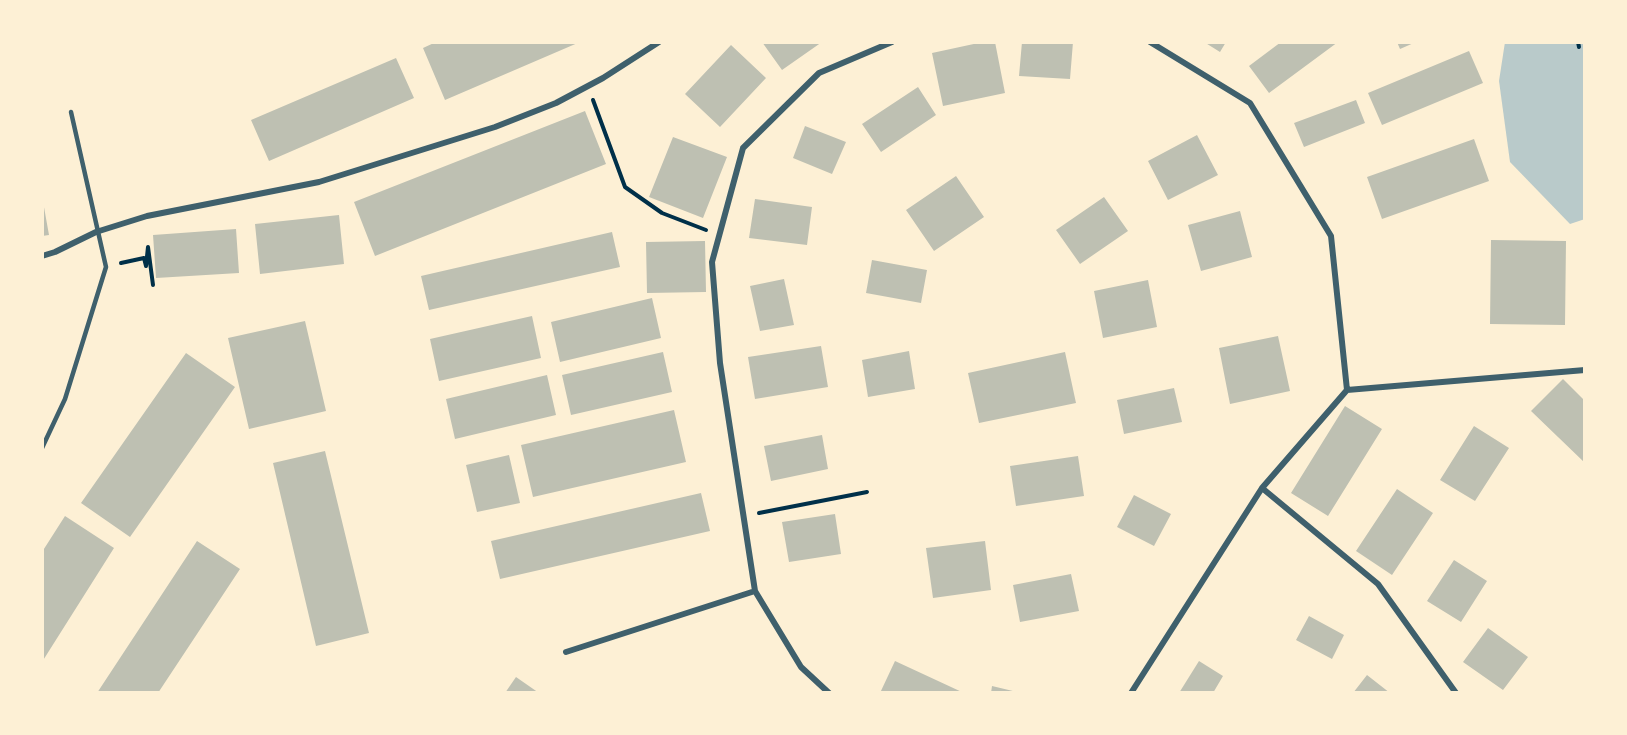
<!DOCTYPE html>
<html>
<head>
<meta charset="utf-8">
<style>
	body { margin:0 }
	#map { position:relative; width:1627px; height:735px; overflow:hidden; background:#fdf0d5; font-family:"DejaVu Sans",sans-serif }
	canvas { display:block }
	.frame { position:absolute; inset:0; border:44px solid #fdf0d5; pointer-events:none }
</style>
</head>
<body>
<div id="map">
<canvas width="1627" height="735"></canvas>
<div class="frame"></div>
</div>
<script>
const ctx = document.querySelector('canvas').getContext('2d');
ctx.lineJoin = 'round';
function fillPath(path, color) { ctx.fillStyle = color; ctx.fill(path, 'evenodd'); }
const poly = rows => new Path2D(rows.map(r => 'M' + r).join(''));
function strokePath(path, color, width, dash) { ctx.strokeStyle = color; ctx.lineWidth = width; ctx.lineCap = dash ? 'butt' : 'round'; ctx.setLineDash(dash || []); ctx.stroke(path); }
const green = poly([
	[1505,42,1585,42,1585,219,1570,224,1510,162,1499,81]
]);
const building = poly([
	[436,42,580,42,445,100,423,48],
	[762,42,822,42,782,70],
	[983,42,995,42,1005,93,943,106,932,53],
	[1022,42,1073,42,1070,79,1019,76],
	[1204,42,1226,42,1220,52],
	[1281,42,1338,42,1269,93,1249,66],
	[1397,42,1416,42,1400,49],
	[731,45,766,78,720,127,685,94],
	[1469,51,1483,83,1382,125,1368,93],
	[396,58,414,98,269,161,251,120],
	[918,87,936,115,881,152,862,124],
	[1356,100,1365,123,1304,147,1294,123],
	[585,111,606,164,375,256,354,202],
	[805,126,846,142,832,174,793,158],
	[1197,135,1218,175,1168,200,1148,161],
	[673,137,727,157,703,218,649,197],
	[1474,139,1489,181,1382,219,1367,177],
	[956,176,984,217,934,251,906,210],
	[42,196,49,235,42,236],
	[1104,197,1128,231,1080,264,1056,230],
	[755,199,812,207,807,245,749,238],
	[1240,211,1252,257,1201,271,1188,225],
	[339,215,344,264,260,274,255,224],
	[236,229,239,273,156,278,153,235],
	[612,232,620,267,429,310,421,276],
	[1491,240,1566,241,1565,325,1490,324],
	[705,241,706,292,647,293,646,242],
	[872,260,927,270,921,303,866,293],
	[784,279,794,325,760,331,750,286],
	[1148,280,1157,327,1103,338,1094,291],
	[652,298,661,338,560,362,551,322],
	[532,316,541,358,439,381,430,339],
	[305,321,326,411,249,429,228,338],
	[1278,336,1290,391,1230,404,1219,348],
	[821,346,828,387,755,399,748,357],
	[909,351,915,389,868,397,862,360],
	[663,352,672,392,571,415,562,375],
	[1065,352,1076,403,979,423,968,373],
	[186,353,235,387,130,537,81,503],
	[547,375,556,415,455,439,446,399],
	[1563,379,1585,401,1585,463,1531,411],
	[1174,388,1182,422,1124,434,1117,400],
	[1345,406,1382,429,1328,516,1291,493],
	[674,410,686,462,533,497,521,445],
	[1474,426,1509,448,1475,501,1440,480],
	[822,435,828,469,771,481,764,446],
	[325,451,369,633,316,646,273,463],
	[509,455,520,503,477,512,466,465],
	[1078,456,1084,496,1016,506,1010,466],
	[1397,489,1433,513,1392,575,1356,551],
	[701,493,710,531,500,579,491,541],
	[1134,495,1171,514,1154,546,1117,527],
	[835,514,841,554,789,562,782,522],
	[65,516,114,548,42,662,42,552],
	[197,541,240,569,158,693,97,693],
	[985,541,991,590,933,598,926,548],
	[1454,560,1487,581,1461,622,1427,601],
	[1071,574,1079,611,1020,622,1013,585],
	[1309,616,1344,635,1332,659,1296,640],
	[1488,628,1528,657,1503,690,1463,662],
	[895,661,964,693,880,693],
	[1199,661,1223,676,1213,693,1179,693],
	[1367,675,1390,693,1353,693],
	[516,677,539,693,505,693],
	[992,686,1017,692,1016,693,991,693]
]);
const path = poly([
	[1578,42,1579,47],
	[593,100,625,187,662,213,706,230],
	[121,263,144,258,146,266,148,247,153,285],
	[759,513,867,492]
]);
const service = poly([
	[42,448,65,399,106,267,71,112]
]);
const minor = poly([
	[42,256,55,252,96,232,147,216,319,182,495,127,556,103,603,78,659,42],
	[1347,390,1585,370],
	[1262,488,1378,584,1456,693],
	[566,652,755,591],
	[829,693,801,667,755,591,720,363,712,262,743,148,819,73,892,42],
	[1131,693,1262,488,1347,390,1331,236,1250,103,1150,42]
]);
fillPath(green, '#b9caca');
fillPath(building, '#bec0b2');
strokePath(path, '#003049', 4);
strokePath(service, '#3f606c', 4.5);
strokePath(minor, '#3f606c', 6);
</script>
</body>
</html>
